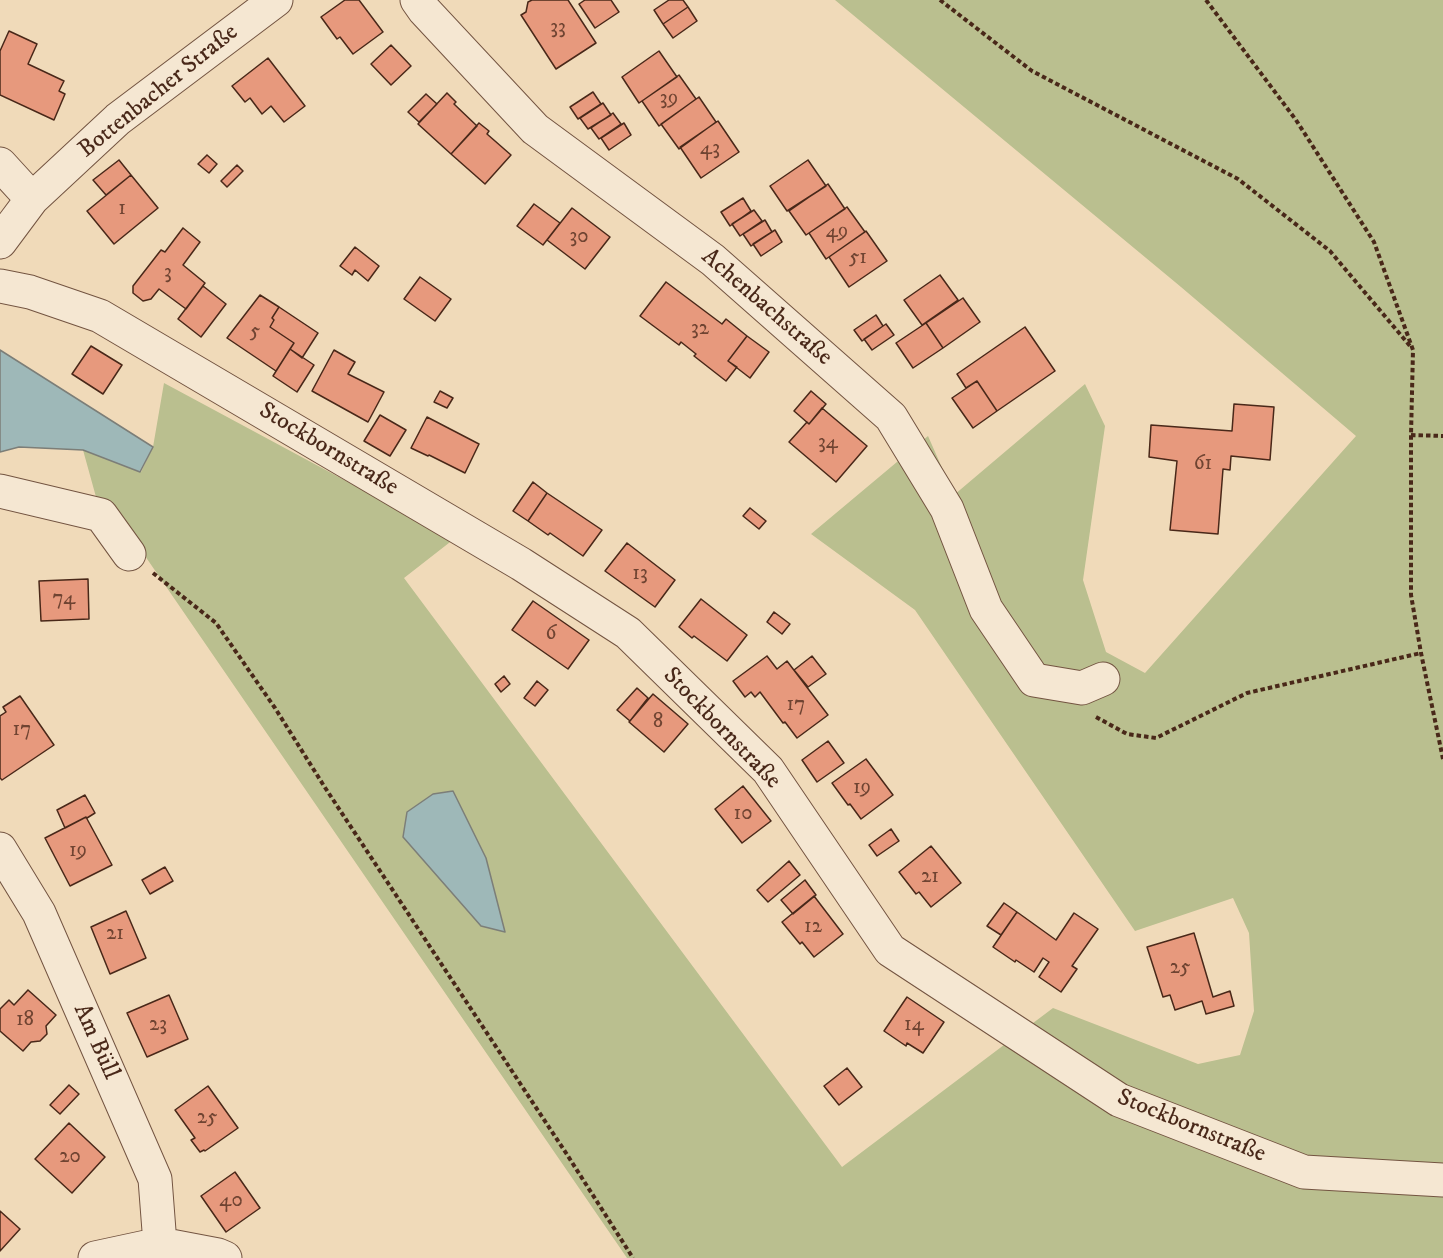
<!DOCTYPE html>
<html>
<head>
<meta charset="utf-8">
<style>
	body { margin:0 }
	canvas { display:block; background:#f0dab9 }
</style>
</head>
<body>
<canvas width="1443" height="1258"></canvas>
<script>
const ctx = document.querySelector('canvas').getContext('2d');
ctx.lineJoin = 'round';
function fillPath(path, color) { ctx.fillStyle = color; ctx.fill(path, 'evenodd'); }
const poly = rows => new Path2D(rows.map(r => 'M' + r).join(''));
function strokePath(path, color, width, dash) { ctx.strokeStyle = color; ctx.lineWidth = width; ctx.lineCap = dash ? 'butt' : 'round'; ctx.setLineDash(dash || []); ctx.stroke(path); }
function drawText(font, color, halo, rows, align = 'center') {
  ctx.font = font + ' "IM FELL DW Pica",serif'; ctx.lineWidth = 4.5; ctx.setLineDash([]); ctx.textBaseline = 'middle'; ctx.strokeStyle = halo; ctx.fillStyle = color; for (const [text, x, y, turn = 0] of rows) {
    ctx.save(); ctx.translate(x, y); ctx.rotate((+turn || 0) * Math.PI / 180); ctx.textAlign = isNaN(turn) ? turn : align; if (halo) ctx.strokeText(text, 0, 0); ctx.fillText(text, 0, 0); ctx.restore();
  }
}
const green = poly([
	[835,0,1443,0,1443,1258,627,1258,143,553,101,515,83,450,141,472,153,447,164,383,454,539,404,578,842,1167,1053,1008,1198,1064,1240,1055,1254,1011,1249,933,1233,898,1135,931,915,610,811,534,928,436,954,495,1085,384,1105,426,1083,580,1106,652,1145,673,1356,436,1181,287]
]);
const water = poly([
	[0,350,153,447,140,472,83,450,19,447,0,452,0,350],
	[453,791,486,858,505,932,481,926,403,837,407,812,433,794,453,791]
]);
const building = poly([
	[345,0,359,0,383,32,353,54,340,37,337,39,321,17,345,0],
	[532,0,568,0,596,43,556,69,521,15,526,12,528,2,532,0],
	[585,0,611,0,619,12,595,28,579,4,585,0],
	[669,0,683,0,688,7,663,24,654,10,669,0],
	[688,7,697,21,673,38,663,24,688,7],
	[9,31,37,44,28,64,64,81,59,91,65,94,54,120,0,95,0,51,9,31],
	[391,45,411,66,391,85,371,64,391,45],
	[659,51,677,77,639,103,622,77,659,51],
	[268,58,305,106,284,122,271,106,262,114,250,98,245,102,232,86,268,58],
	[679,75,696,99,659,126,642,101,679,75],
	[593,92,601,104,578,119,570,107,593,92],
	[447,93,456,102,454,104,477,126,451,154,418,124,447,93],
	[426,94,437,104,419,122,408,112,426,94],
	[699,97,716,122,679,149,661,124,699,97],
	[603,103,611,115,588,129,580,118,603,103],
	[613,113,621,124,599,139,591,128,613,113],
	[718,121,739,152,701,178,680,147,718,121],
	[479,123,489,131,487,134,511,155,485,184,451,154,479,123],
	[624,123,631,135,609,150,601,138,624,123],
	[207,155,217,164,209,173,198,164,207,155],
	[119,160,131,175,106,195,93,180,119,160],
	[808,160,826,186,787,211,770,186,808,160],
	[237,165,243,171,227,187,221,181,237,165],
	[131,175,158,208,114,244,87,211,131,175],
	[828,184,845,209,806,235,789,211,828,184],
	[743,198,751,211,730,226,721,212,743,198],
	[534,204,560,223,543,245,517,226,534,204],
	[847,207,865,232,826,259,809,233,847,207],
	[572,208,610,237,585,269,547,240,572,208],
	[754,210,762,221,740,236,732,224,754,210],
	[765,220,772,232,751,246,743,234,765,220],
	[183,228,200,242,183,265,205,283,186,309,159,289,151,299,143,301,133,293,133,286,161,250,165,252,183,228],
	[775,230,782,242,761,256,753,244,775,230],
	[866,231,887,261,849,287,829,257,866,231],
	[355,247,379,266,368,281,355,270,352,275,340,266,355,247],
	[940,275,958,300,922,325,904,300,940,275],
	[420,277,451,299,435,321,404,299,420,277],
	[666,282,722,324,726,319,747,336,728,361,737,367,726,381,694,356,696,354,681,342,679,345,640,316,666,282],
	[203,286,226,304,201,337,178,319,203,286],
	[260,295,279,307,272,318,274,320,270,327,294,343,276,371,227,338,260,295],
	[963,298,980,322,943,348,926,323,963,298],
	[279,307,318,333,302,358,290,349,294,343,270,327,274,320,272,318,279,307],
	[876,315,883,326,862,341,854,330,876,315],
	[926,323,943,348,913,368,896,343,926,323],
	[886,324,894,335,872,350,864,339,886,324],
	[1025,327,1055,371,997,411,977,381,966,388,957,374,1025,327],
	[747,336,769,352,750,378,728,361,747,336],
	[91,346,122,365,103,394,72,374,91,346],
	[290,349,314,365,297,392,273,376,290,349],
	[334,350,355,362,348,374,384,392,368,422,312,391,334,350],
	[977,381,997,411,973,428,952,398,977,381],
	[440,391,453,398,447,408,434,402,440,391],
	[811,391,826,404,809,424,794,411,811,391],
	[1234,404,1274,407,1270,460,1231,456,1230,470,1223,469,1218,534,1170,530,1177,461,1149,457,1151,425,1232,431,1234,404],
	[822,408,867,446,836,482,789,442,807,422,809,424,822,408],
	[380,415,406,430,390,456,364,441,380,415],
	[427,417,479,444,465,473,429,455,428,456,411,448,427,417],
	[533,482,547,493,528,521,513,511,533,482],
	[547,493,602,530,583,556,550,533,548,535,528,521,547,493],
	[750,508,766,521,759,529,743,516,750,508],
	[627,543,675,580,655,607,605,571,627,543],
	[88,579,89,619,41,621,39,581,88,579],
	[701,599,747,635,727,661,694,636,692,638,679,627,701,599],
	[533,601,589,640,568,669,512,630,533,601],
	[774,612,790,624,782,634,767,622,774,612],
	[767,656,777,669,787,661,828,715,797,738,785,722,783,723,760,692,755,697,751,692,745,697,733,681,767,656],
	[812,656,826,674,808,687,794,670,812,656],
	[504,676,510,684,501,692,495,684,504,676],
	[537,681,548,690,535,706,524,698,537,681],
	[637,688,648,698,630,721,617,710,637,688],
	[653,694,688,724,664,752,629,722,653,694],
	[20,696,54,745,2,780,0,778,0,716,6,712,3,707,20,696],
	[828,741,844,763,817,782,802,760,828,741],
	[866,759,893,795,861,819,850,804,848,805,832,783,866,759],
	[743,786,771,821,742,843,715,809,743,786],
	[85,795,95,813,87,818,86,817,65,828,57,810,85,795],
	[86,817,112,865,70,886,45,838,86,817],
	[891,829,899,841,877,856,869,845,891,829],
	[931,846,961,883,931,907,919,892,916,894,899,872,931,846],
	[789,861,800,875,768,902,757,890,789,861],
	[165,867,173,881,150,894,142,880,165,867],
	[805,880,816,895,793,914,781,900,805,880],
	[814,896,843,934,814,957,802,942,800,944,782,922,814,896],
	[1004,903,1017,912,1001,935,987,926,1004,903],
	[126,911,146,958,110,974,91,927,126,911],
	[1017,912,1056,940,1074,913,1098,929,1072,966,1077,969,1061,992,1039,977,1049,962,1043,958,1034,972,1016,960,1015,962,993,947,1017,912],
	[1194,933,1213,997,1230,991,1234,1006,1206,1014,1202,1001,1175,1010,1170,995,1163,997,1147,947,1194,933],
	[28,990,56,1015,46,1026,47,1034,40,1041,31,1042,23,1051,0,1031,0,1009,9,1000,14,1005,28,990],
	[169,995,188,1039,147,1057,127,1013,169,995],
	[907,997,944,1022,923,1053,907,1043,906,1046,884,1031,907,997],
	[847,1068,862,1087,839,1105,824,1086,847,1068],
	[69,1085,79,1094,60,1114,50,1105,69,1085],
	[208,1086,238,1128,205,1151,204,1150,200,1152,191,1140,195,1138,175,1110,208,1086],
	[69,1123,105,1157,72,1193,35,1159,69,1123],
	[235,1172,260,1208,226,1232,201,1196,235,1172],
	[0,1211,20,1229,0,1251,0,1211]
]);
const path = poly([
	[940,0,1032,71,1238,179,1330,251,1410,346],
	[1206,0,1296,120,1374,242,1413,350,1411,435,1411,595,1421,653,1443,759],
	[1411,435,1443,436],
	[153,573,216,623,275,708,324,786,566,1153,633,1258],
	[1096,717,1127,734,1156,738,1247,693,1421,653]
]);
const minor = poly([
	[417,0,424,10,535,129,713,260,891,417,947,509,986,609,1034,680,1082,688,1103,679],
	[0,164,32,199],
	[0,242,32,199,118,119,276,0],
	[0,286,30,292,100,316,521,564,628,633,768,770,890,950,1119,1100,1304,1172,1443,1180],
	[0,491,101,515,129,554],
	[0,849,39,913,155,1179,160,1244],
	[95,1258,160,1244,218,1255,225,1258]
]);
const numberNames = [
	["33",558,29],
	["39",669,100],
	["43",710,150],
	["1",122,210],
	["49",837,233],
	["30",579,238],
	["51",858,259],
	["3",168,274],
	["32",700,330],
	["5",255,333],
	["34",828,444],
	["61",1203,465],
	["13",640,575],
	["74",64,600],
	["6",551,635],
	["17",796,706],
	["8",658,723],
	["17",22,731],
	["19",862,789],
	["10",743,815],
	["19",78,852],
	["21",930,878],
	["12",813,928],
	["21",115,935],
	["25",1180,969],
	["18",25,1021],
	["23",158,1026],
	["14",914,1026],
	["25",207,1119],
	["20",70,1158],
	["40",231,1202]
];
const streetNames = [
	["Bottenbacher Straße",159,92,-39],
	["Achenbachstraße",766,308,41],
	["Stockbornstraße",328,450,31],
	["Stockbornstraße",721,729,46],
	["Am Büll",95,1042,66],
	["Stockbornstraße",1191,1127,22]
];
fillPath(green, '#babf8f');
fillPath(water, '#9eb8b8');
strokePath(water, '#7c7e78', 1.5);
fillPath(building, '#e7997d');
strokePath(building, '#492819', 1.5);
strokePath(minor, '#735441', 35);
strokePath(path, '#492819', 4, [4.5, 3]);
strokePath(minor, '#f5e7d2', 33);
drawText('21px', '#704432', null, numberNames);
drawText('24px', '#492819', '#f5e7d2', streetNames);
</script>
</body>
</html>
